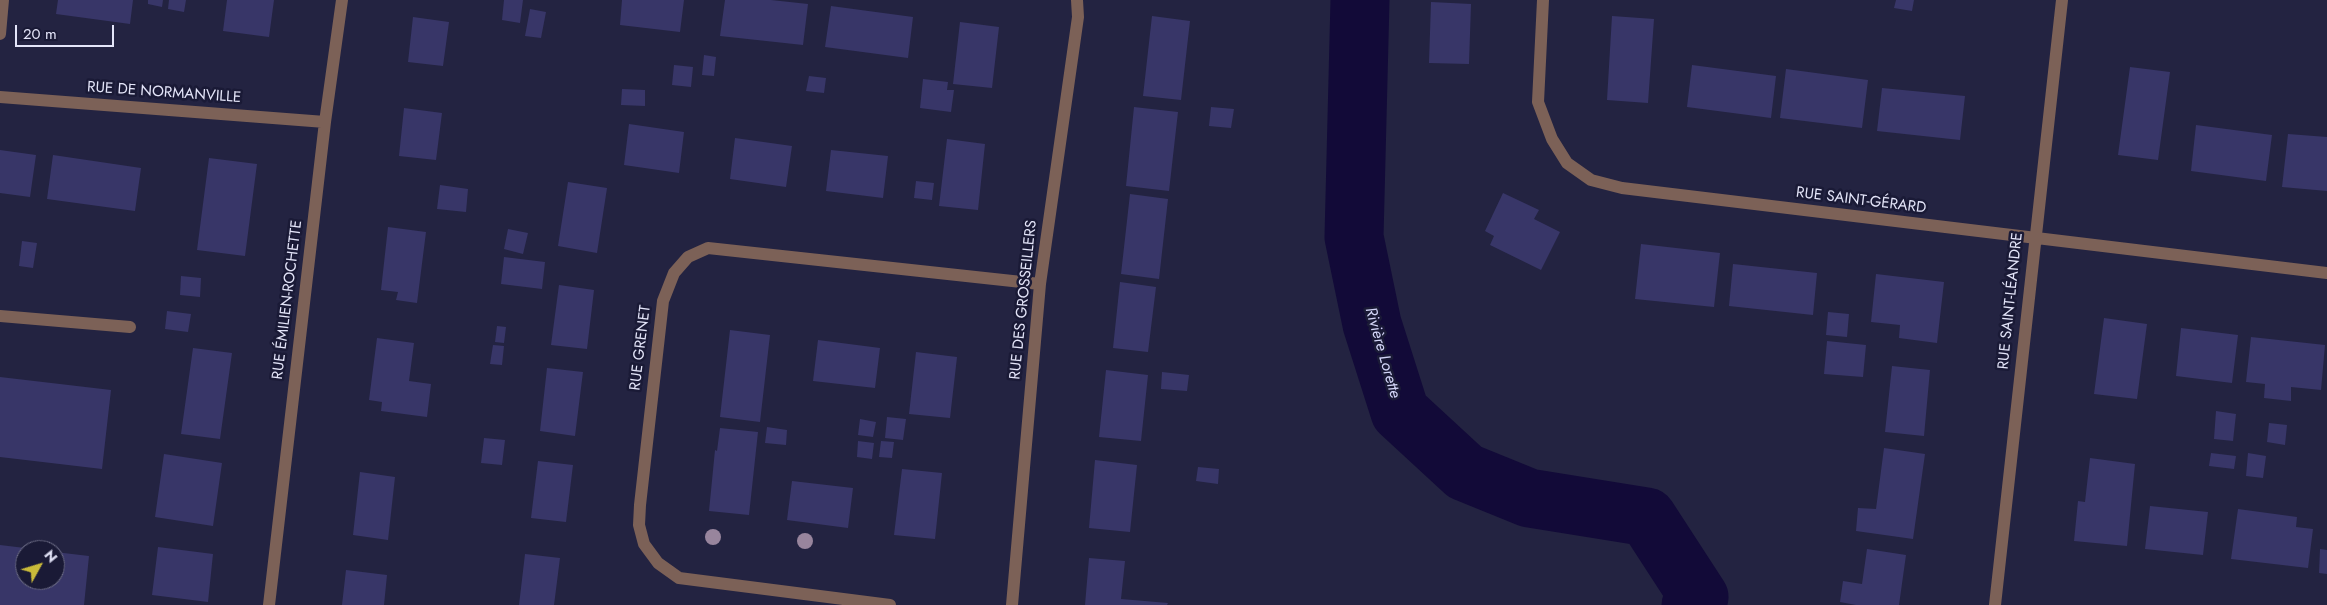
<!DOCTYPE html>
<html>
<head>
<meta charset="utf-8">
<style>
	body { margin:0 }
	#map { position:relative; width:2327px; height:605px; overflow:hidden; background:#232341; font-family:Jost,sans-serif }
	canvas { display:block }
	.north { position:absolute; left:15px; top:540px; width:50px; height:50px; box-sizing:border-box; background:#1a1a36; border:1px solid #6b6b84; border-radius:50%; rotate:51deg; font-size:14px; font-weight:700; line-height:20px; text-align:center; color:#e4e5f9 }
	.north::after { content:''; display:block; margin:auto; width:18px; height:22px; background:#c9ba3a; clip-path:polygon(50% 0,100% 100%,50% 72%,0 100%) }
	.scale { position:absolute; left:15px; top:25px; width:99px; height:22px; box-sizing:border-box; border:2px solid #e4e5f9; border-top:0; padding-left:6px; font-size:15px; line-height:18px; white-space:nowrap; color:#e4e5f9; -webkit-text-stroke:4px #1a1a36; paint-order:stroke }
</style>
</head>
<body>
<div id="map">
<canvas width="2327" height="605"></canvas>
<div class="north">N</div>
<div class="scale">20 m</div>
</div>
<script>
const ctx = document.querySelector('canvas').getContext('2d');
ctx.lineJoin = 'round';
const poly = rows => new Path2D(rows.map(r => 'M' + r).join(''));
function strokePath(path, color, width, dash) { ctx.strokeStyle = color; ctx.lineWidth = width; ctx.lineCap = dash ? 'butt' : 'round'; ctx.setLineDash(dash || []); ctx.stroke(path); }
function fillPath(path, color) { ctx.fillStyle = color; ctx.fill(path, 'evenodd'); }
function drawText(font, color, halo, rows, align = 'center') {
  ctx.font = font + ' Jost,sans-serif'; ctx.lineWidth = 5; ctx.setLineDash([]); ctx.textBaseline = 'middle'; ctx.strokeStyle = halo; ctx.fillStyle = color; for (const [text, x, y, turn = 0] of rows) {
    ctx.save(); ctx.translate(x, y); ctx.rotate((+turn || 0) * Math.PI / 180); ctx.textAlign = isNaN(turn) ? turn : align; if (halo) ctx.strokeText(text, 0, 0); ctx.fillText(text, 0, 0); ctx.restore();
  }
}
const river = poly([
	[1360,0,1354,237,1372,324,1400,412,1465,472,1529,498,1647,517,1699,597,1691,605]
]);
const building = poly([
	[58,0,133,0,130,24,56,14],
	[148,0,163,0,162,7,148,4],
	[169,0,186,0,184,12,168,9],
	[227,0,274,0,269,37,223,31],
	[504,0,523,0,520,23,502,20],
	[622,0,684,0,680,32,620,25],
	[725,0,771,0,808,4,803,45,720,36],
	[1896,0,1914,0,1912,11,1894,8],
	[1431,2,1471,4,1469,64,1429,63],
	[831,6,913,17,908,58,825,47],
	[530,9,546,12,541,38,525,36],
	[1152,16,1190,21,1181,100,1143,96],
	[1612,16,1654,19,1648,103,1607,100],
	[413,17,449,22,443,66,408,62],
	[960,22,999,27,992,88,953,84],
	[704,55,716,57,714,76,702,75],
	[674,65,693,67,691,87,672,85],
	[1692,65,1776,76,1771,118,1687,107],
	[2130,67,2170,72,2158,160,2118,155],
	[1786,69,1868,80,1862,128,1780,118],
	[809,76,826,78,824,93,806,91],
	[923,79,948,82,947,90,954,90,951,112,920,108],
	[1882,88,1965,96,1960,140,1877,131],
	[622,89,645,90,645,106,621,105],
	[1134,107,1178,112,1169,191,1126,186],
	[1211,107,1234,109,1231,128,1209,126],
	[404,108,442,113,436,160,399,156],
	[629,124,684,132,679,173,624,165],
	[2196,125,2272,135,2266,181,2191,171],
	[2288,134,2327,137,2327,191,2282,187],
	[735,138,792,146,786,187,730,179],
	[947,139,985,144,978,210,939,206],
	[0,150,36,155,30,197,0,193],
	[831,150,888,156,883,198,826,191],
	[53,155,141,168,135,211,47,199],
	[209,158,257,164,245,256,197,250],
	[916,181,934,183,932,200,914,198],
	[568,182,607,188,597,253,558,246],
	[440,185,468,189,466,212,437,209],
	[1503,193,1539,210,1534,219,1560,232,1541,270,1490,245,1494,236,1485,231],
	[1130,194,1168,199,1159,279,1121,274],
	[388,227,426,232,417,303,396,300,398,292,381,290],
	[508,229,528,233,523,254,504,249],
	[22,241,37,243,33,268,19,266],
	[1641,244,1720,253,1714,307,1635,299],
	[504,257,545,262,542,289,501,284],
	[1733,264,1817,273,1813,315,1729,306],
	[1876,274,1944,282,1937,343,1899,338,1900,325,1871,322],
	[181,276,201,278,200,297,180,295],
	[1120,282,1156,287,1148,352,1113,348],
	[559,285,594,290,587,349,551,345],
	[167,311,191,314,188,332,165,329],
	[1828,312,1849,314,1847,337,1826,335],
	[2104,318,2147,324,2137,399,2094,394],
	[497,326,506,327,504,343,495,342],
	[2181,328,2238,335,2232,383,2176,376],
	[730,330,770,335,760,422,720,417],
	[2251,337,2325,345,2321,390,2291,387,2291,401,2264,398,2265,384,2246,382],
	[377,338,414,343,409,381,431,384,427,417,381,411,382,402,369,400],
	[818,340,880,348,875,388,813,381],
	[1827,341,1866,345,1863,377,1824,374],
	[493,345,504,346,502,365,490,364],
	[193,348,232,353,220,439,181,434],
	[916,352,957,357,950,418,909,414],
	[1892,366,1930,370,1924,436,1885,432],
	[547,368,583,372,575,436,540,431],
	[1106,370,1148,375,1141,441,1099,437],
	[1162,372,1189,375,1187,391,1161,389],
	[0,377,111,390,102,469,0,457],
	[2216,411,2236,414,2233,441,2214,439],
	[887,417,906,419,903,440,885,438],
	[860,419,876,422,873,437,858,435],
	[2269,423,2287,425,2285,445,2267,442],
	[767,427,787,430,786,445,765,443],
	[720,428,758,432,749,515,709,511,715,450,717,451],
	[484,438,505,440,502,465,481,463],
	[858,441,874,443,872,459,857,457],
	[881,441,894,442,892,458,879,457],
	[1884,448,1925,454,1913,539,1856,531,1858,508,1876,509],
	[2211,453,2236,456,2234,469,2209,466],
	[2248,453,2266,456,2263,478,2246,476],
	[164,454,222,463,213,526,155,517],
	[2090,458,2135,464,2127,546,2074,541,2078,501,2085,502],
	[1095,460,1137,465,1130,532,1089,528],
	[538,461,573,465,566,522,531,518],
	[1198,467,1219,469,1218,484,1196,481],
	[902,469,942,473,935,539,894,535],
	[360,472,395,477,388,540,353,535],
	[792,481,853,488,848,528,787,520],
	[2150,506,2208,512,2203,555,2145,549],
	[2238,509,2297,517,2296,527,2313,529,2308,568,2231,559],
	[0,545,25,548,25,580,55,580,55,552,89,556,84,605,0,605],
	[158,547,213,554,208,602,152,595],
	[1867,549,1906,555,1899,605,1856,605,1840,602,1843,581,1862,584],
	[2320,549,2327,550,2327,574,2319,573],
	[525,554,560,558,554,605,519,605],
	[1089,558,1125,561,1121,599,1168,603,1167,605,1085,605],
	[346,570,387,575,384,605,342,605]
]);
const lane = poly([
	[0,316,130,327]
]);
const street = poly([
	[1543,0,1538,102,1552,139,1567,163,1591,180,1622,188,2327,273],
	[0,34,3,0],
	[0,97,325,122],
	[269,605,325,122,342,0],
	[890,605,679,578,658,563,644,544,639,525,640,505,663,301,674,273,688,257,708,248,1040,284],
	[1012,605,1040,284,1078,17,1077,0],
	[1995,605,2062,0]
]);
const trees = [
	[713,537],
	[805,541]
];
const streetNames = [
	["RUE DE NORMANVILLE",164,93,4],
	["RUE SAINT-GÉRARD",1861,201,7],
	["RUE ÉMILIEN-ROCHETTE",288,300,-83],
	["RUE DES GROSSEILLERS",1024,300,-84],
	["RUE SAINT-LÉANDRE",2011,301,-84],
	["RUE GRENET",641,348,-83]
];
const waterNames = [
	["Rivière Lorette",1382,353,74]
];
strokePath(river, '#120a38', 59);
fillPath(building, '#383668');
strokePath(lane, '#7c6157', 12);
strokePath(street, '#7c6157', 12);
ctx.fillStyle = '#98859d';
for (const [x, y] of trees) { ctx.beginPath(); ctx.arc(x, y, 8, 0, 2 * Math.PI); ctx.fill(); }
drawText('15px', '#e4e5f9', '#1a1a36', streetNames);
drawText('italic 16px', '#d2d4f6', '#1a1a36', waterNames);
</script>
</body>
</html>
